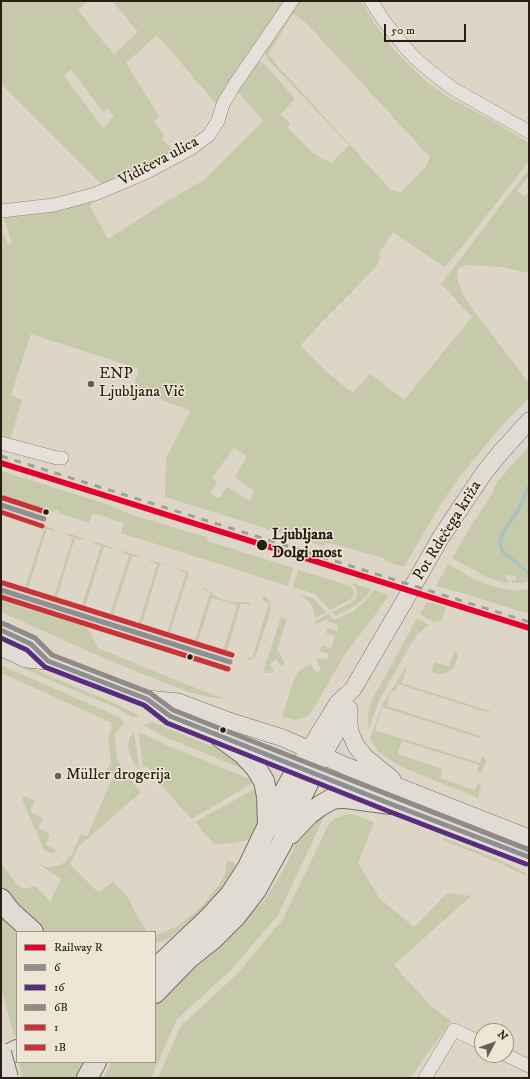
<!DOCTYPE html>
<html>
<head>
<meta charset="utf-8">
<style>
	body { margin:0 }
	#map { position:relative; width:530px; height:1079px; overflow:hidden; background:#ddd6c7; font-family:"IM FELL DW Pica",serif }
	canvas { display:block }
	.frame { position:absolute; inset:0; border:2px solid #2a1d14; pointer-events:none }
	.legend { position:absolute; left:16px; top:931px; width:140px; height:132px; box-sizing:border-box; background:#eee6d5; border:1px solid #a09688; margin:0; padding:5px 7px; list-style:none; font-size:12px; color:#2a1d14 }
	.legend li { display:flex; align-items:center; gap:8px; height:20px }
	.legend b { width:20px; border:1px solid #a09688 }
	.north { position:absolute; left:474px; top:1023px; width:40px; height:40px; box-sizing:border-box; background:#eee6d5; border:1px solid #a09688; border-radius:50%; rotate:49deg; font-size:11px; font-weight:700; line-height:16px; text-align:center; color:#2a1d14 }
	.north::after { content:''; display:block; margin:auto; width:14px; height:18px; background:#695e53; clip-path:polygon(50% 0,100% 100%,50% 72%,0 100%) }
	.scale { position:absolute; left:384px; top:24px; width:82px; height:18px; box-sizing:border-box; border:2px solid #2a1d14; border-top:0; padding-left:5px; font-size:12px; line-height:14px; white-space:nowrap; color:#2a1d14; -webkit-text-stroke:3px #eee6d5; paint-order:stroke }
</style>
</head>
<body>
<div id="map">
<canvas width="530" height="1079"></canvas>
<div class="frame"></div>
<ul class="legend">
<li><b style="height:5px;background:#e4002b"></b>Railway R</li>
<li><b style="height:5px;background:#8e8f91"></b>6</li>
<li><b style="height:5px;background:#582c81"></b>16</li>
<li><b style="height:5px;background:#8e8b89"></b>6B</li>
<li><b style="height:5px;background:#c93337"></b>1</li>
<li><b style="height:5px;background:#c93337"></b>1B</li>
</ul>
<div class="north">N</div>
<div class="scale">50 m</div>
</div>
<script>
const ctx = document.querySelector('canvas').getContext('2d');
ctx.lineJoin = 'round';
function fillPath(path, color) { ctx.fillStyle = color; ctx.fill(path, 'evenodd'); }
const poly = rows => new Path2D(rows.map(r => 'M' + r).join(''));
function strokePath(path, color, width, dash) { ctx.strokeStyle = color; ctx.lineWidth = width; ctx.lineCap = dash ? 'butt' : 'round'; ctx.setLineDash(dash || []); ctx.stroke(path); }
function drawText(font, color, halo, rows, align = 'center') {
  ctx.font = font + ' "IM FELL DW Pica",serif'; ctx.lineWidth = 3; ctx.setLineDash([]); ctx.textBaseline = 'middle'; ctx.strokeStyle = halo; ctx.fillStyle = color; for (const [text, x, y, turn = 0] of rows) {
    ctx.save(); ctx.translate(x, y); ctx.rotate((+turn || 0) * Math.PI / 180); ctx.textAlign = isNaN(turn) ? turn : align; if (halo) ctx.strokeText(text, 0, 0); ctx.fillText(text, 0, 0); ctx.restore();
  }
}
const green = poly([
	[1,1,87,1,78,10,114,55,138,32,112,1,288,1,218,106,157,35,126,63,159,116,154,122,164,134,163,140,175,153,103,186,1,84],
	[71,69,103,112,108,108,114,117,109,120,110,122,103,128,64,76],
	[297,1,361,1,375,24,392,47,405,61,427,82,446,96,484,116,529,143,529,161,462,247,444,267,393,232,379,254,380,259,376,267,353,291,317,327,301,345,304,349,328,373,347,389,353,393,370,374,404,400,472,317,441,284,529,169,529,176,517,191,524,197,529,191,529,273,501,267,466,265,459,268,457,272,458,281,463,295,477,315,529,383,529,397,504,423,464,471,442,502,404,567,387,562,384,558,330,543,326,543,323,546,165,497,166,458,175,441,190,411,133,388,139,369,31,334,11,395,22,400,10,440,1,438,1,227,8,245,12,243,3,217,94,199,90,207,108,239,156,208,204,180,263,121,236,89,258,59,265,65,292,95,294,100,280,115,290,123,288,128,314,154,331,163,349,145,269,61,264,50],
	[292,15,296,15,307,24,430,157,427,165,401,193,391,190,268,55],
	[234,448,247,456,235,477,254,491,250,501,227,487,219,498,210,494,217,482,212,478],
	[529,446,529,581,522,583,512,583,512,580,516,580,516,576,506,575,506,580,509,580,509,583,500,582,485,576,452,558,471,526,490,498,497,482],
	[1,471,107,504,132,515,206,537,208,541,293,568,288,586,121,533,124,523,93,513,89,523,58,513,59,511,55,509,54,512,8,498,7,502,1,500],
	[38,524,54,529,55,531,47,529,27,591,35,594,33,595,17,590,17,588,24,591,44,528,36,525],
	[66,533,83,538,83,540,75,538,56,600,63,603,62,604,45,599,45,597,53,599,73,537,65,534],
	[95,542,111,547,112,549,104,547,84,609,92,612,90,613,73,607,81,608,101,546,93,543],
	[123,551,139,556,140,558,132,556,112,618,120,621,119,622,102,617,101,615,109,617,129,555,121,552],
	[151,560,167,565,168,566,160,564,141,627,148,630,147,631,131,626,130,624,138,626,157,564,150,561],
	[448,564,472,578,492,586,504,589,515,591,529,589,529,614,469,595,436,586],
	[180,569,189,572,169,636,177,639,175,640,159,635,158,633,166,635,186,573,178,570],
	[298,570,350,586,354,591,353,597,351,599,330,610,315,594,293,587],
	[348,582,371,589,367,596,355,606,336,616,332,612,352,602,356,598,357,592,356,588,353,585],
	[204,588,219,598,232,602,248,602,250,603,249,605,241,603,226,654,233,657,232,658,215,653,215,651,222,653,231,626,237,606,230,603,212,598,197,645,205,648,203,649,186,642,194,644,210,593,203,590],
	[374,590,389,595,375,615,345,654,312,711,307,717,300,719,294,720,282,717,294,679,299,671,311,664,316,673,321,670,317,661,318,658,327,660,329,654,320,651,322,645,331,648,335,636,326,633,327,628,337,631,338,625,329,622,327,619,314,625,314,622,328,614,334,620,352,612,363,603],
	[298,594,313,598,326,612,315,618,314,612,311,604,305,598],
	[264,596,270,601,271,610,256,655,252,659,247,661,248,657,252,658,269,603,262,600,263,597],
	[1,601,86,627,90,633,98,648,183,683,225,699,208,697,189,692,140,673,88,651,1,612],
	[427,602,446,607,442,620,433,622,420,614],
	[281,617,287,619,277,649,285,663,281,666,276,659,270,664,274,671,271,673,264,673,265,670,264,669],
	[417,618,427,624,429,625,428,626,424,628,417,635,408,649,379,701,373,716,369,730,368,716,369,708,373,698],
	[454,652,458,653,458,657,453,669,443,674,438,674,433,673,432,670,434,662,449,666],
	[1,653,54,678,114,703,140,716,133,718,117,708,52,681,1,658],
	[408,664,402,683,490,711,489,713,398,684,395,691,391,691,387,706,481,736,480,738,382,707,375,730,480,763,482,756,484,757,486,762,482,771,479,773,477,772,479,765,402,741,397,754,442,769,440,778,475,790,478,783,480,784,481,787,478,798,409,770,397,764,384,756,377,749,370,739,382,705],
	[1,665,119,717,125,723,117,731,115,734,116,751,117,759,127,776,141,792,79,846,70,864,98,892,113,882,129,899,134,910,147,932,41,932,11,904,1,888,1,860,3,865,16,884,24,889,35,886,50,902,61,879,37,863,46,867,52,867,62,864,65,861,69,856,71,856,81,834,87,836,114,775,106,771,111,763,108,737,112,727,111,726,112,723,1,673],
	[152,722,235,756,253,773,163,736,143,725],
	[134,732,140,770,132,760,128,747,129,739],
	[142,733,166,745,255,781,255,782,191,819,156,779,155,775,147,766,144,768,143,767,139,736,139,734],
	[259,789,263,813,256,836,246,840,235,843,214,844,195,822,253,790],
	[24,796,35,801,30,812,43,818,38,828,50,834,46,845,57,850,55,852,49,853,44,850,22,799],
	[347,814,355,815,374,822,358,863,379,898,414,927,447,893,471,896,394,965,430,1005,451,1021,410,1078,158,1078,180,1027,239,972,283,919,329,824,335,819],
	[322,817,322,821,278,915,231,970,177,1019,151,1078,103,1078,112,1062,155,1062,155,1003,185,974,201,962,218,947,262,903,276,882,287,863,298,839,308,822],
	[444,838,502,861,527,874,526,876,500,863,443,840],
	[227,861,233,861,235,865,234,872,227,884,207,907,192,920,170,938,155,944,155,936,178,926,200,908,215,890,225,875],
	[1,908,24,932,17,932,17,1034,14,1036,1,988],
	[18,1062,91,1062,81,1078,23,1078]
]);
const stream = poly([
	[529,486,519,509,504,531,500,540,500,543,501,547,505,554,520,565,529,573]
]);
const minor = poly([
	[371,1,384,21,404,46,415,58,430,71,452,88,529,132],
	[1,211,54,205,95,194,145,173,190,149,209,135,218,121,223,104,235,84,292,1],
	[1,443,57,458,62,458],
	[506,1055,529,1066],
	[425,1078,454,1030,482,1043]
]);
const major = poly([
	[1,630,31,644,48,661],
	[1,647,26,659,48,661,147,699,178,702,226,720,283,738,348,767,529,838],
	[147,699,170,716,391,804,529,857],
	[349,709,349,724,350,732,356,746,365,757,392,779],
	[304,758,338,703,353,689,405,600,441,537,461,507,484,473,500,453,529,421],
	[317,766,349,709]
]);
const highway = poly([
	[220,737,243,754,256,768,264,781,267,796,268,823],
	[290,834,309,814,320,806,332,799,339,798,346,798,391,804],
	[1,899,11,912,33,932],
	[155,969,209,918,230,895,247,869,283,794,298,767],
	[155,993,188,959,213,939,236,916,256,890,282,843,299,802,313,773],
	[1,1058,17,1050],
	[87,1078,96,1062]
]);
const rail = poly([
	[1,456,529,622]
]);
const highwayBridge = poly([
	[1,1053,8,1078]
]);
const bus1 = poly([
	[1,505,44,519],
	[1,590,230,662],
	[1,630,31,644,48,661,147,699,170,716,391,804,529,857]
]);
const bus2 = poly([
	[1,638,27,650,45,667,144,705,167,723,388,811,526,864]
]);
const bus3 = poly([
	[4,624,35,638,52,655,150,693,173,710,394,797,529,850]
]);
const bus4 = poly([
	[1,512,42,526],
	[1,597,228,669]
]);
const bus5 = poly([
	[3,498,46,512],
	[3,583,232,655]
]);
const rail1 = poly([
	[1,463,529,628]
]);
const markers = [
	[91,384,4,"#695e53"],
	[46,512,3.5,"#2a1d14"],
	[262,545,6,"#2a1d14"],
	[190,657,3.5,"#2a1d14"],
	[223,730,3.5,"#2a1d14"],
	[58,776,4,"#695e53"]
];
const streetNames = [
	["Vidičeva ulica",159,162,-28],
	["Pot Rdečega križa",448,531,-58]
];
const poiNames = [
	["ENP",99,375],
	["Ljubljana Vič",99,393],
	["Müller drogerija",66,776]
];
const stopNames = [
	["Ljubljana",272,536],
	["Dolgi most",272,554]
];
fillPath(green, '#c6c9aa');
strokePath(stream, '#abc2bc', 3.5);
strokePath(minor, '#908a81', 14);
strokePath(major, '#777168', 18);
strokePath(highway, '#777168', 22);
strokePath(minor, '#e5e1da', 13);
strokePath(major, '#e0dcd4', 17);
strokePath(highway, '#e0dcd4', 20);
strokePath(rail, '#a29f98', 3, [7, 7]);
strokePath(highwayBridge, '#777168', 22, []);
strokePath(highwayBridge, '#e0dcd4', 20);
strokePath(bus1, '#8e8f91', 5);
strokePath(bus2, '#582c81', 5);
strokePath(bus3, '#8e8b89', 5);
strokePath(bus4, '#c93337', 5);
strokePath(bus5, '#c93337', 5);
strokePath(rail1, '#e4002b', 6);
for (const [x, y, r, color] of markers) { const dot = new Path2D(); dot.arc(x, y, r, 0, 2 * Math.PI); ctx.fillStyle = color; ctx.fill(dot); strokePath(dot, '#eee6d5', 1.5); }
drawText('16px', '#2a1d14', '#eee6d5', streetNames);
drawText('16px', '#2a1d14', '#eee6d5', poiNames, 'left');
drawText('bold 16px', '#2a1d14', '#eee6d5', stopNames, 'left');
</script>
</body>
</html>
